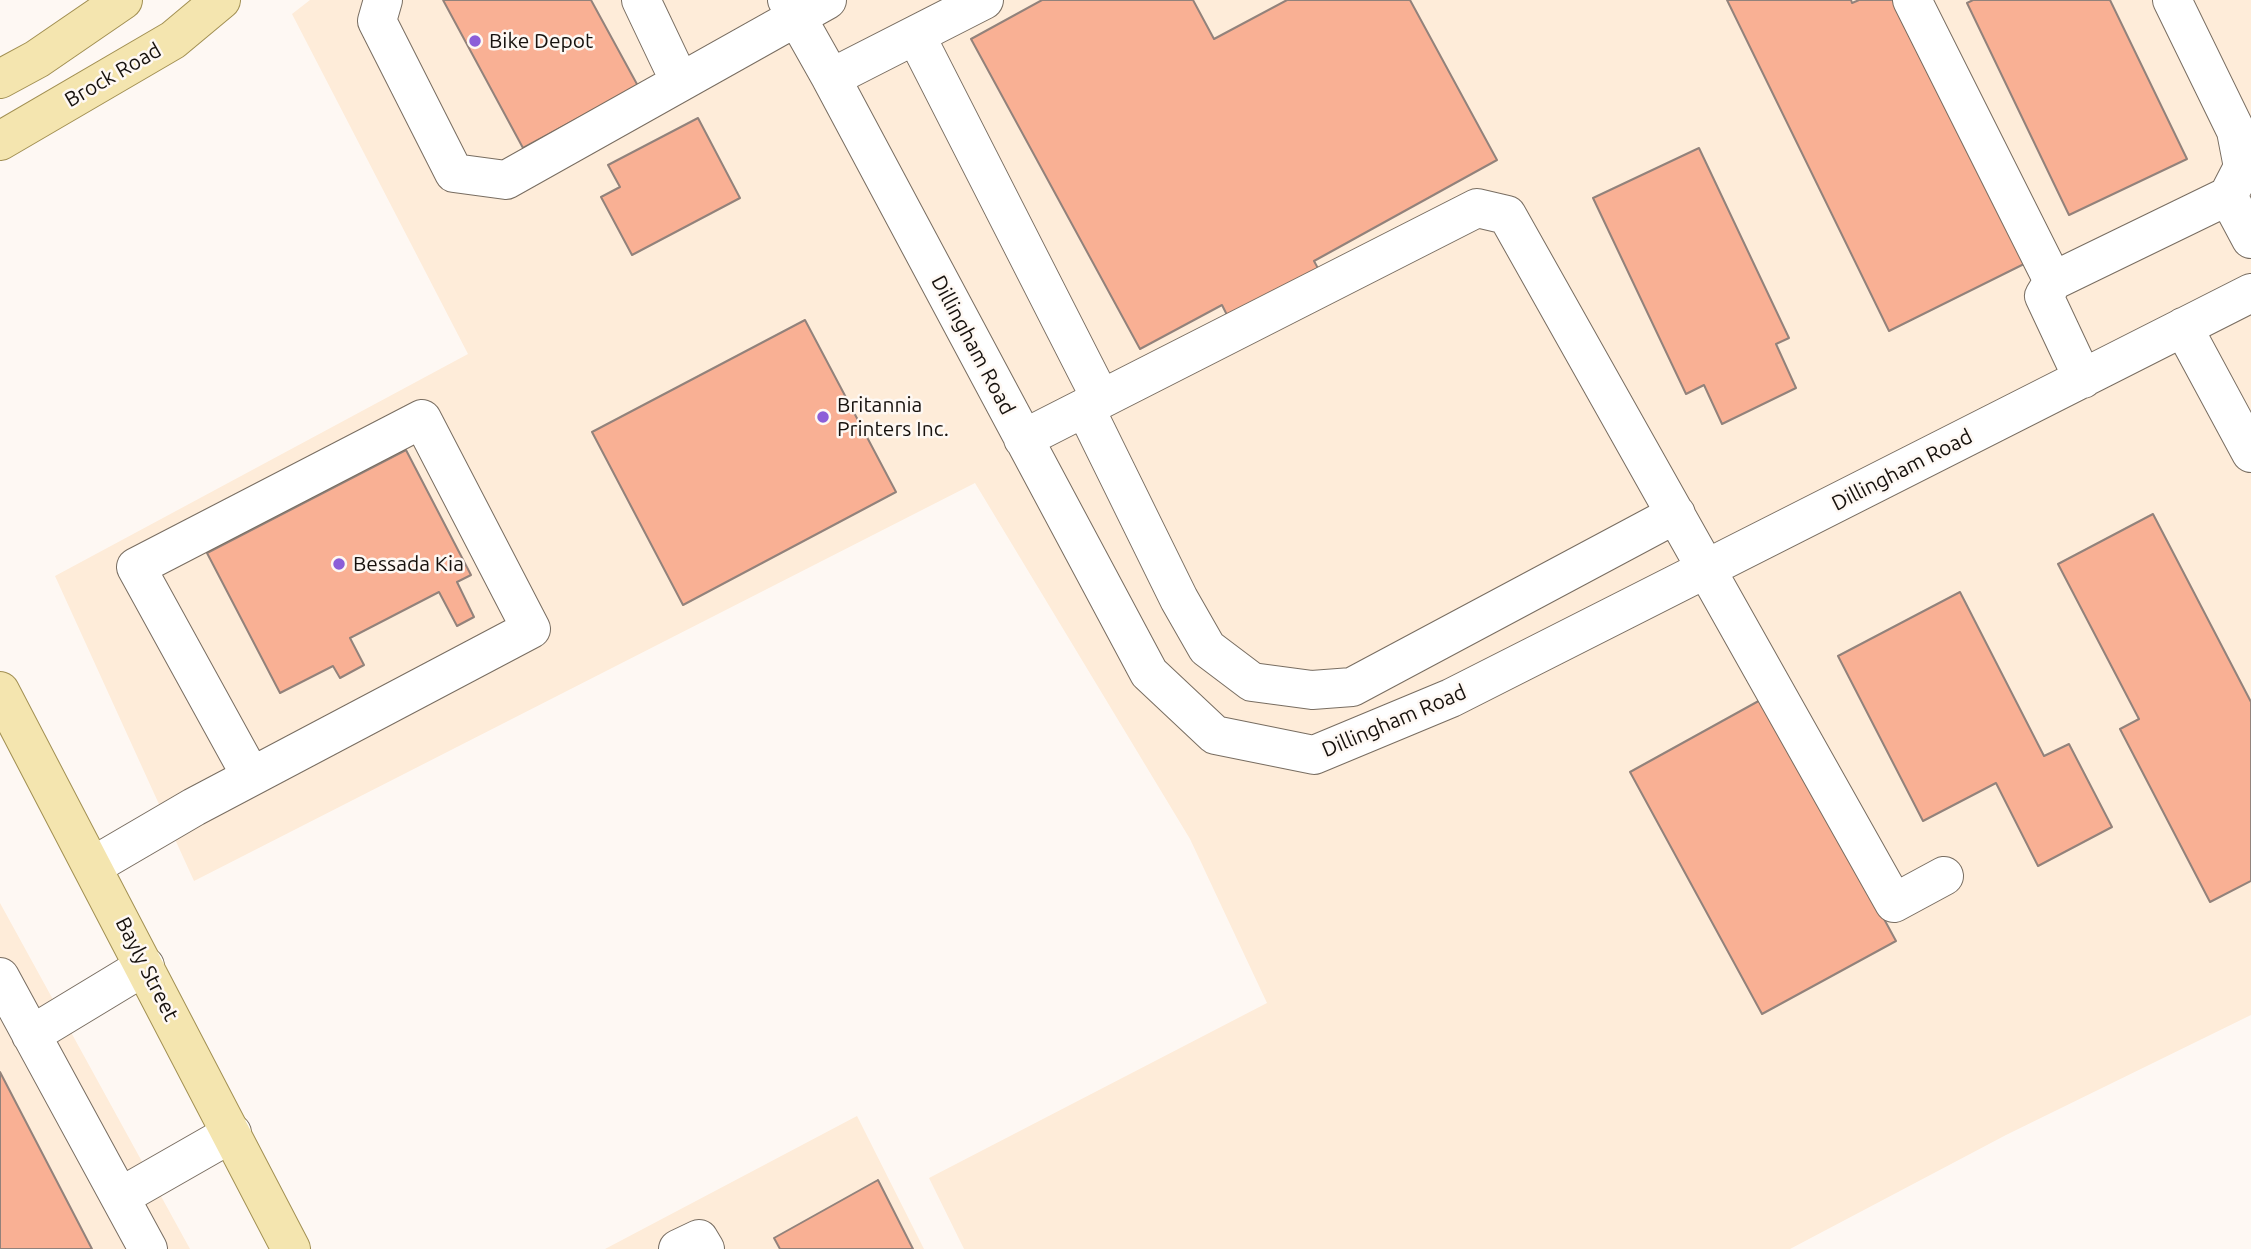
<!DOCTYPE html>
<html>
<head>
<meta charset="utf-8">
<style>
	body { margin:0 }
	canvas { display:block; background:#fef8f3 }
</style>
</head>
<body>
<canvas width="2251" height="1249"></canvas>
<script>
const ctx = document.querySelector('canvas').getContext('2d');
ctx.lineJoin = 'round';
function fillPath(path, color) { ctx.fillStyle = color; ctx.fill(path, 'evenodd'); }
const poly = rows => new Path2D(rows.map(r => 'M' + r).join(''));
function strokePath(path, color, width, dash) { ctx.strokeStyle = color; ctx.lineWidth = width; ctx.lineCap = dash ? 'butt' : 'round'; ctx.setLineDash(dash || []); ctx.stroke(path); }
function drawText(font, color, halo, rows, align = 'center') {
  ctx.font = font + ' Ubuntu,sans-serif'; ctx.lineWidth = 5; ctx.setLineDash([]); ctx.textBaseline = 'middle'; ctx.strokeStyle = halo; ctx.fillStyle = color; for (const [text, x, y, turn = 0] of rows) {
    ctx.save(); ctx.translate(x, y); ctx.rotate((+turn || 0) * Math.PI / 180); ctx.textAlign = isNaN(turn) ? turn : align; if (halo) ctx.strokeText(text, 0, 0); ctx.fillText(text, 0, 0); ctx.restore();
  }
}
const built = poly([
	[310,0,2251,0,2251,1015,2006,1135,1790,1249,964,1249,929,1178,1267,1003,1190,839,975,483,194,881,55,576,468,354,292,14],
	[0,903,190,1249,0,1249],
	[857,1116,924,1249,605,1249]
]);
const building = poly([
	[443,0,591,0,638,86,523,148,443,0],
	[1042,0,1193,0,1214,39,1287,0,1410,0,1497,160,1314,261,1320,272,1230,321,1222,305,1140,349,971,39,1042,0],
	[1727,0,1851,0,1852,3,1859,0,1899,0,2028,262,1889,331,1727,0],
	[1973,0,2110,0,2187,159,2069,215,1967,3,1973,0],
	[698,118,740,198,632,255,601,197,620,187,608,165,698,118],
	[1699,148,1789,338,1776,344,1796,388,1722,424,1704,385,1686,394,1593,198,1699,148],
	[805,320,896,492,683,605,592,432,805,320],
	[406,450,471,575,457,582,474,617,457,626,439,592,350,638,364,665,340,678,333,666,280,693,207,553,406,450],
	[2153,514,2251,702,2251,881,2210,902,2120,729,2139,719,2058,564,2153,514],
	[1960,592,2044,756,2069,744,2112,827,2038,866,1996,783,1923,821,1838,656,1960,592],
	[1764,698,1896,941,1762,1014,1630,772,1764,698],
	[0,1072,92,1249,0,1249,0,1072],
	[878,1180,913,1249,780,1249,774,1238,878,1180]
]);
const minor = poly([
	[383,0,377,21,454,173,506,180,827,0],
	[641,0,680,82],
	[787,0,831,78,1149,673,1215,735,1314,755,1451,698,2251,293],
	[1912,0,2053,281],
	[2172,0,2236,131,2243,167,2228,196],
	[916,36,1101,399],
	[831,78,984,0],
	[2183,327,2251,453],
	[2083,379,2044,296,2053,281,2228,196,2251,239],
	[1085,408,1179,599,1207,648,1252,682,1312,690,1352,687,1676,514],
	[1023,439,1477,208,1507,215,1894,903,1944,876],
	[93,866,194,807,531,629,422,419,136,567,251,776],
	[0,977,148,1249],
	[31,1035,145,966],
	[120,1197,232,1133],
	[678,1249,699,1239,705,1249]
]);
const major = poly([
	[0,79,37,59,123,0],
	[0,141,173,40,221,0],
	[0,691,291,1249]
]);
const markers = [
	[475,41,7,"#8c5ed8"],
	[823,417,7,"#8c5ed8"],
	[339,564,7,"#8c5ed8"]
];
const poiNames = [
	["Bike Depot",489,41],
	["Britannia",837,405],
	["Printers Inc.",837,429],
	["Bessada Kia",353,564]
];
const streetNames = [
	["Brock Road",113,75,-30],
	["Dillingham Road",973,345,62],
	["Dillingham Road",1902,470,-27],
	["Dillingham Road",1394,721,-23],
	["Bayly Street",147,969,63]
];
fillPath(built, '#feecd9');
fillPath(building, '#f9b094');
strokePath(building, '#92827b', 2);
strokePath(minor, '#786d61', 40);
strokePath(major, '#a29053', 40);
strokePath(minor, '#fff', 38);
strokePath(major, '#f4e5af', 38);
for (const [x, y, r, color] of markers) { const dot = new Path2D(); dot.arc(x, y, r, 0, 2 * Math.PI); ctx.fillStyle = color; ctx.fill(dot); strokePath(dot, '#fef8f3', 2.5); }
drawText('21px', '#16110d', '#fef8f3', poiNames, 'left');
drawText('21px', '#16110d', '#fef8f3', streetNames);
</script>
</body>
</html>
